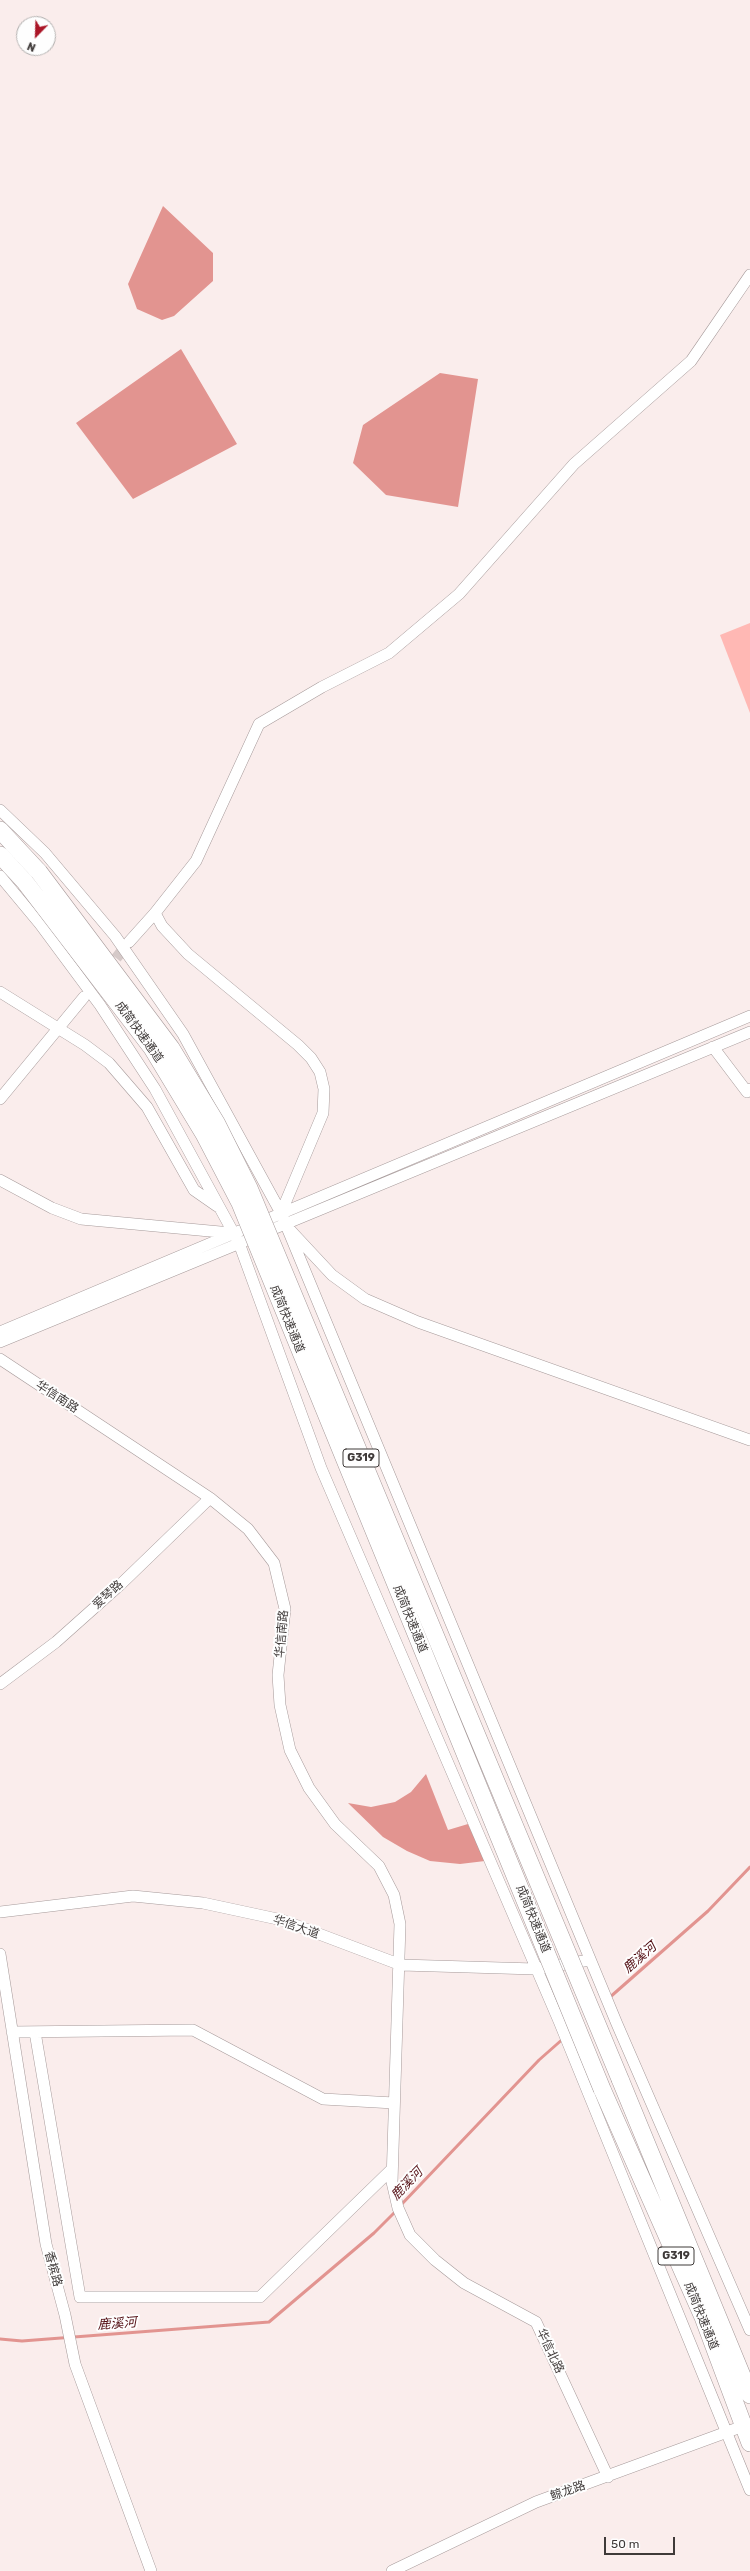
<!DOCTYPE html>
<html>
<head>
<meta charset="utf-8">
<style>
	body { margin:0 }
	#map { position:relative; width:750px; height:2571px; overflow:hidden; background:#faedec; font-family:Rubik,sans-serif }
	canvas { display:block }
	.north { position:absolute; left:16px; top:16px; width:40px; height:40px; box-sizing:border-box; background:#fefefe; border:1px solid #b2b0af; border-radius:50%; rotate:203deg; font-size:11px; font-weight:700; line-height:16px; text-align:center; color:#3f3a39 }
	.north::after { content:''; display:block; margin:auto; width:14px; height:18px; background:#ab1628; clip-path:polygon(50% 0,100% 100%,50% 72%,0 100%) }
	.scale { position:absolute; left:604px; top:2537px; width:71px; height:18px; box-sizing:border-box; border:2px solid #3f3a39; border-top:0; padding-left:5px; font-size:12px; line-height:14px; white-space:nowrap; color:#3f3a39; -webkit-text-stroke:3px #fefefe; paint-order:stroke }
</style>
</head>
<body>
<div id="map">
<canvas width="750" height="2571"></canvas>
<div class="north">N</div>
<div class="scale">50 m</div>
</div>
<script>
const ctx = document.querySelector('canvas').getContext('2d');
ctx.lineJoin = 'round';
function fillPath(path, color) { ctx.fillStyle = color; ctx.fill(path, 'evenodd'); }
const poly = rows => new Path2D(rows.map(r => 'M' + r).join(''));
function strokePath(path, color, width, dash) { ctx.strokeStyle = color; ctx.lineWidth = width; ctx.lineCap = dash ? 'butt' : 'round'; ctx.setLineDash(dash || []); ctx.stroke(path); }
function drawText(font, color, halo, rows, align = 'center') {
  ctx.font = font + ' Rubik,"Noto Sans SC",sans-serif'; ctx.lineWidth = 4; ctx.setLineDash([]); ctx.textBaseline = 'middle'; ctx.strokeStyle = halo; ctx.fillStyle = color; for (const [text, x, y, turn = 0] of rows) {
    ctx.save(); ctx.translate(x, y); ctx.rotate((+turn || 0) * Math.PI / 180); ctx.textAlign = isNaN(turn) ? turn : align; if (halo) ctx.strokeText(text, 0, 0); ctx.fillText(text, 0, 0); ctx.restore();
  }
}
const green = poly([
	[750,623,750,713,720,635]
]);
const water = poly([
	[163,206,213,253,213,281,174,316,162,320,137,309,128,284],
	[181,349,237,444,133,499,76,423],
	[440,373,478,379,458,507,386,495,353,463,363,425],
	[426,1774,448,1830,468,1824,485,1861,460,1864,430,1861,407,1851,383,1837,348,1803,371,1807,395,1802,411,1792]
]);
const stream = poly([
	[609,1998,708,1911,750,1867],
	[400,2206,539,2060,573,2030],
	[0,2339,22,2341,269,2322,374,2233,397,2210]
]);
const minorTunnel = poly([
	[106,971,129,942]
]);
const minor = poly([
	[0,810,45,853,115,936,183,1034,281,1213,617,2024,750,2330],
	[0,876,40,924,100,1005,155,1089,239,1243,321,1468,559,2021,750,2490],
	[155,913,162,926,188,954,298,1045,311,1058,320,1072,324,1089,323,1113,281,1213],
	[129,942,155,913,196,861,259,724,322,687,389,653,459,594,574,464,691,361,750,275],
	[0,992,85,1045,109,1063,147,1107,194,1190,217,1206],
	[713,1047,747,1092,750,1089],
	[0,1099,84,997],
	[0,1180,52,1208,81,1219,231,1233],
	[291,1231,332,1275,365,1299,418,1322,750,1440],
	[261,1234,750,1032],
	[0,1332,750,1016],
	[0,1342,245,1241],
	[0,1359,210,1498,248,1529,274,1563,285,1609,278,1675,280,1705,290,1750,309,1788,335,1824,379,1866,394,1895,400,1924,392,2182,398,2208,410,2235,435,2260,464,2283,536,2322,608,2477],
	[0,1684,56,1642,121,1584,210,1498],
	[0,1912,133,1896,203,1903,282,1920,401,1965,535,1969,590,1960],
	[0,1954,46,2244,65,2315,75,2364,151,2571],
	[12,2032,193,2030,323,2099,394,2103],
	[35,2032,80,2297,260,2297,392,2169],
	[392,2571,536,2502,749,2424]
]);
const highway = poly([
	[0,830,39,872],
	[0,855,25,882],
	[620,2079,750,2395],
	[602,2089,703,2317,750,2443]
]);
const highwayBridge = poly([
	[39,872,171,1048,217,1124,249,1188,620,2079],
	[25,882,152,1048,204,1134,240,1203,602,2089]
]);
const shields = [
	[361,1458,36],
	[676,2256,36]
];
const shieldNames = [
	["G319",361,1458],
	["G319",676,2256]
];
const streetNames = [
	["成简快速通道",139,1032,54],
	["成简快速通道",287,1319,68],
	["华信南路",57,1397,33],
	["爱琴路",108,1595,-42],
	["成简快速通道",410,1619,68],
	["华信南路",282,1634,-85],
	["成简快速通道",533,1919,68],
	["华信大道",296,1927,19],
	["香槟路",53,2269,75],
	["成简快速通道",701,2316,68],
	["华信北路",550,2351,65],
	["鲸龙路",568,2491,-19]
];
const waterNames = [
	["鹿溪河",640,1958,-41],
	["鹿溪河",407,2184,-46],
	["鹿溪河",117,2324,-4]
];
fillPath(green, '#ffb8b4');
fillPath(water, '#e29490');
strokePath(stream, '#e29490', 3);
strokePath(minorTunnel, '#d5c9c8', 11, [11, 5.5]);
strokePath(minor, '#a69a9a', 12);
strokePath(highway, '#a69a9a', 18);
strokePath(minor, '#fff', 11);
strokePath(highway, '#fff', 17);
strokePath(highwayBridge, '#a69a9a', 18, []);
strokePath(highwayBridge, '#fff', 17);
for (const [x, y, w] of shields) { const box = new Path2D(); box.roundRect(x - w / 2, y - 9, w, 18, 3); ctx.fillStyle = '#fefefe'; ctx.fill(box); strokePath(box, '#3f3a39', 1); }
drawText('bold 11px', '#3f3a39', null, shieldNames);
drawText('12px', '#3f3a39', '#fefefe', streetNames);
drawText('italic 13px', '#520d12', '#fefefe', waterNames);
</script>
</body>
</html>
